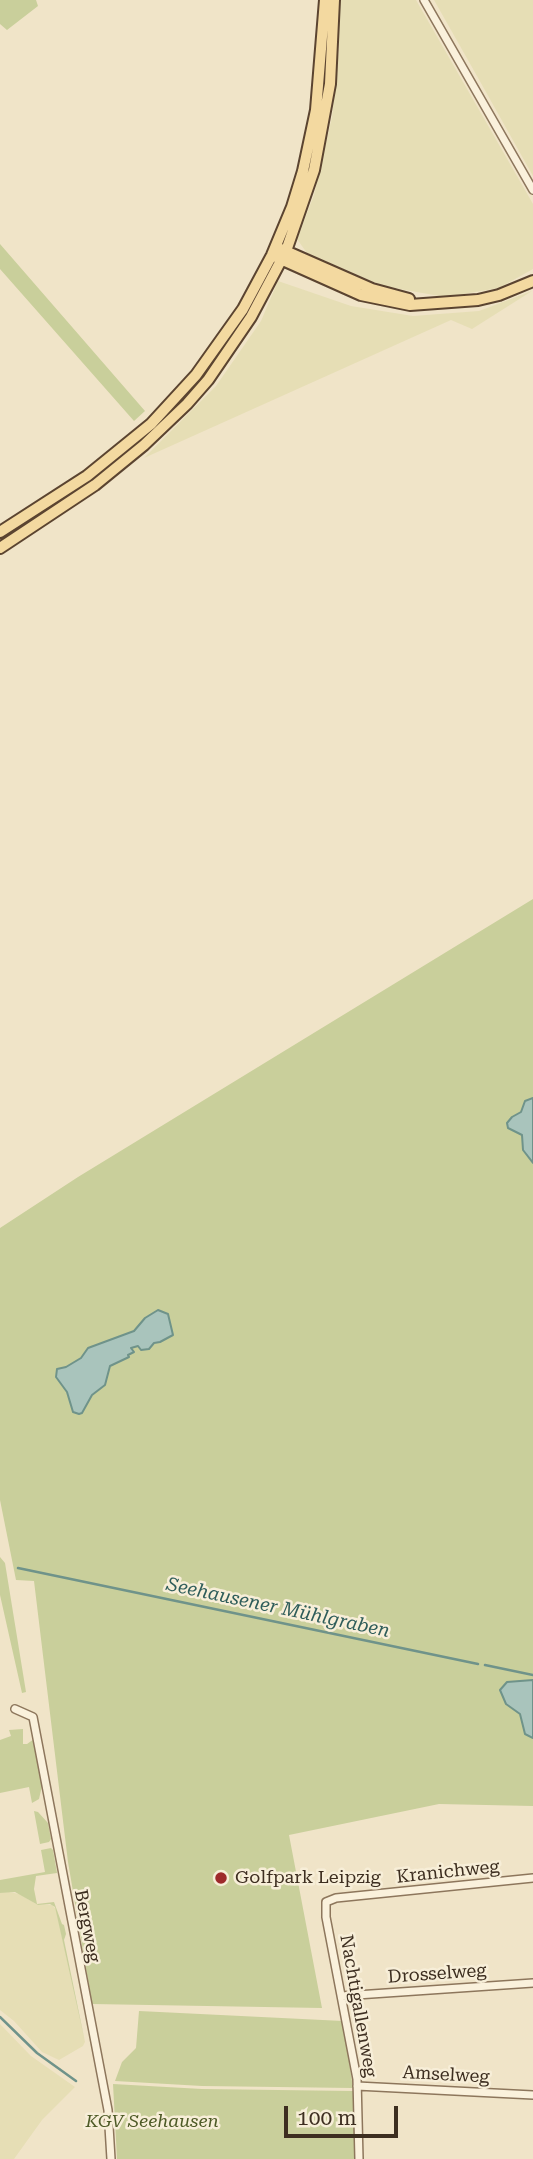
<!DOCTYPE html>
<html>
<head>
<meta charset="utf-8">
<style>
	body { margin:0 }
	#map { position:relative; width:533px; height:2159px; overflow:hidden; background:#f0e4c8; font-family:"Roboto Serif",serif }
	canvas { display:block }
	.scale { position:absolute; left:284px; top:2106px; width:114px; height:32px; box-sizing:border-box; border:4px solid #3d2e20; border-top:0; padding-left:9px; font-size:21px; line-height:24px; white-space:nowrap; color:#3d2e20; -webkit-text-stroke:5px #f7eed8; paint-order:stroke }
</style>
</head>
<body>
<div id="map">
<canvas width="533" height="2159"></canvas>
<div class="scale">100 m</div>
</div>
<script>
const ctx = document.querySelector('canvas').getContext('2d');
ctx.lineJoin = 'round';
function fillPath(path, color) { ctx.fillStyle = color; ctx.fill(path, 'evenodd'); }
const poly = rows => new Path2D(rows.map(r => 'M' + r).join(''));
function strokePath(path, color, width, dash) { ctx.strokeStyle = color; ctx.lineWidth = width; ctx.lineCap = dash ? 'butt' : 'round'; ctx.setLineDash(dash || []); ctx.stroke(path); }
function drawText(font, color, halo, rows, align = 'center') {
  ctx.font = font + ' "Roboto Serif",serif'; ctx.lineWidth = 5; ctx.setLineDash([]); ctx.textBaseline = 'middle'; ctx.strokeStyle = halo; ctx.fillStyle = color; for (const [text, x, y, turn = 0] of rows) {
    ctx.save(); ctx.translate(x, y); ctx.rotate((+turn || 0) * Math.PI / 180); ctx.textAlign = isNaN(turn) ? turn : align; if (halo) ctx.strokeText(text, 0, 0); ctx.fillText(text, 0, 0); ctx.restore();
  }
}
const farmland = poly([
	[338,0,416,0,533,204,533,269,499,288,445,297,383,286,307,253,297,239,314,195,332,117,339,48],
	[434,0,533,0,533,176,477,76],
	[278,281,351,306,413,316,479,311,532,291,472,329,451,320,144,458,216,386,261,321],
	[8,1892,20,1894,36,1904,52,1905,56,1909,85,2042,83,2046,59,2060,42,2052,14,2021,0,2010,0,1893],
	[0,2024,31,2056,75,2087,42,2120,14,2159,0,2159]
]);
const green = poly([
	[0,0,36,0,38,6,7,30,0,24],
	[0,244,145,411,134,421,0,269],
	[533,899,533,1806,439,1804,289,1835,322,2008,92,2004,68,1862,34,1581,16,1580,0,1500,0,1228,78,1177],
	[0,1557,5,1563,26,1692,22,1693,0,1595],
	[23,1729,23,1744,27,1744,34,1739,42,1786,39,1799,32,1803,29,1787,0,1793,0,1740,11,1736,9,1730],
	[34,1811,38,1812,48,1823,51,1839,49,1842,40,1844],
	[51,1848,53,1850,57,1873,36,1876,34,1889,37,1904,54,1902,62,1924,64,1925,66,1934,64,1940,85,2042,55,1907,50,1904,38,1905,15,1892,0,1893,0,1880,45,1872,41,1850],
	[139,2011,343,2021,353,2088,202,2086,115,2081,122,2062,136,2048],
	[113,2084,202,2089,354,2091,356,2159,117,2159]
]);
const water = poly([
	[533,1098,533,1163,523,1150,522,1135,508,1128,507,1123,512,1117,521,1112,525,1101,533,1098],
	[158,1310,168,1314,173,1335,160,1342,154,1343,149,1349,141,1350,138,1346,131,1348,134,1352,128,1355,129,1357,110,1366,105,1385,92,1395,82,1413,79,1414,73,1412,67,1392,56,1377,57,1369,66,1367,81,1358,88,1348,134,1331,145,1318,158,1310],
	[533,1680,533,1738,525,1734,520,1714,506,1704,500,1690,507,1682,533,1680]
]);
const stream = poly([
	[18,1568,478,1664],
	[485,1665,533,1675],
	[0,2017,37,2053,76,2081]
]);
const street = poly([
	[424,0,533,190],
	[15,1709,33,1717,108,2110,111,2159],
	[342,1996,533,1983],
	[357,2086,533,2095],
	[359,2159,357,2079,326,1917,326,1902,336,1898,533,1878]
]);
const primary = poly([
	[281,249,372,289,409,299],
	[276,257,361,295,410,305,478,300,499,295,533,281],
	[0,532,87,476,151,424,196,375,243,309,272,255,292,207,303,171,316,110,325,0],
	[0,548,95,485,144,445,187,404,208,380,251,317,286,251,314,170,330,84,334,0]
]);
const markers = [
	[221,1878,7,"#9e2a2b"]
];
const streetNames = [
	["Kranichweg",448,1872,-6],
	["Bergweg",87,1926,79],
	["Drosselweg",437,1974,-4],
	["Nachtigallenweg",358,2006,80],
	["Amselweg",446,2075,3]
];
const poiNames = [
	["Golfpark Leipzig",235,1878]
];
const parkNames = [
	["KGV Seehausen",152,2122]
];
const waterNames = [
	["Seehausener Mühlgraben",278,1608,12]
];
fillPath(farmland, '#e6deb5');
fillPath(green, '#c9cf9b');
fillPath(water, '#a9c4bc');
strokePath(water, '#6f938a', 2);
strokePath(stream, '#6f938a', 2.5);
strokePath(street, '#8d765c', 10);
strokePath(primary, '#5b4430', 14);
strokePath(street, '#faf1dc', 7);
strokePath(primary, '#f3d9a0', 10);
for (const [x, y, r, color] of markers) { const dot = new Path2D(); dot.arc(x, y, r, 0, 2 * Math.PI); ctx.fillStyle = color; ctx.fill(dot); strokePath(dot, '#f7eed8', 2.5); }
drawText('18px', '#3d2e20', '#f7eed8', streetNames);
drawText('18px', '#3d2e20', '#f7eed8', poiNames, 'left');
drawText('italic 18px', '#4d5a26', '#f7eed8', parkNames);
drawText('italic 19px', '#2f5d5a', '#f7eed8', waterNames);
</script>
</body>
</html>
